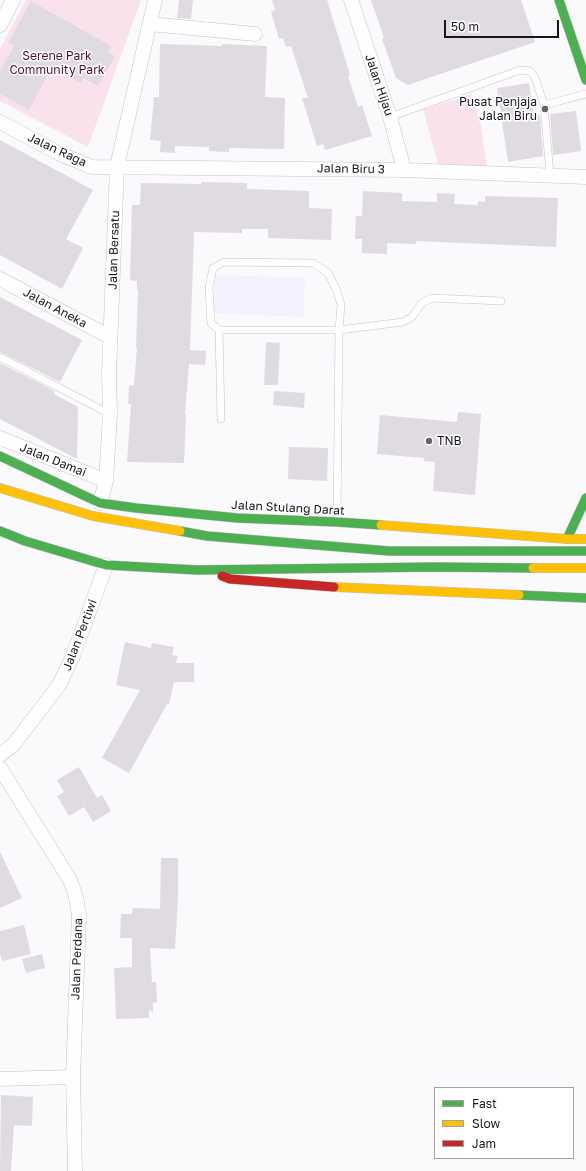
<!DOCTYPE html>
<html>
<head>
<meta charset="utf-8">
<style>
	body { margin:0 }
	#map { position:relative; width:586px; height:1171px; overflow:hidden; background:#faf9fc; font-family:"Golos Text",sans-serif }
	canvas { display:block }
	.legend { position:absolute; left:434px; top:1087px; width:140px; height:72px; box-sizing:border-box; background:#fff; border:1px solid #a3a1a5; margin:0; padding:5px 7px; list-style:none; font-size:12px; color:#18151e }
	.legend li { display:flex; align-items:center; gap:8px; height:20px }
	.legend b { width:20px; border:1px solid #a3a1a5 }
	.scale { position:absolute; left:444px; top:20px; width:115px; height:18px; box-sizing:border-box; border:2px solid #18151e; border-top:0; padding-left:5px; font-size:12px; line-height:14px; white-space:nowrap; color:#18151e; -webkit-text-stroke:3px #fff; paint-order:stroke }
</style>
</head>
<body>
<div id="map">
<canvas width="586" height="1171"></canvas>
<ul class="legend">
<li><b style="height:5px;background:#4caf50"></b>Fast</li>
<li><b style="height:5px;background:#ffc107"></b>Slow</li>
<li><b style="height:5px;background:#c62828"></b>Jam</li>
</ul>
<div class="scale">50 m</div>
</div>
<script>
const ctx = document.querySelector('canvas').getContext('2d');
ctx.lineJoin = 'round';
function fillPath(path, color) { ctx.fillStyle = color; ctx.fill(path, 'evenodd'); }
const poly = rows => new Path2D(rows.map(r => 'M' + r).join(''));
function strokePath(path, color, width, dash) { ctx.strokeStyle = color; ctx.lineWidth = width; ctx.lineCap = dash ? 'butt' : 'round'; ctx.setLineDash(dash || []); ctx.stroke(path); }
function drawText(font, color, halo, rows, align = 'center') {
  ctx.font = font + ' "Golos Text",sans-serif'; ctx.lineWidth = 3; ctx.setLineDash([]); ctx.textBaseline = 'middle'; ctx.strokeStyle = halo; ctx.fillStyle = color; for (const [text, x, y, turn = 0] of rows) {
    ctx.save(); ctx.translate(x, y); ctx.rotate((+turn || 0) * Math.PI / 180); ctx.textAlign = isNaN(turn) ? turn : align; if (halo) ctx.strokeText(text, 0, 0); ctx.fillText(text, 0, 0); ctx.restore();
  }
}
const built = poly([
	[215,275,305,278,303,317,214,313]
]);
const green = poly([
	[26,0,141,0,88,147,0,101,0,49],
	[472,94,481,127,487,167,439,167,423,109]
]);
const building = poly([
	[179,0,193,0,191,19,177,18],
	[272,0,327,0,350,75,348,76,358,107,362,105,372,136,325,150,323,144,317,146,302,98,308,98,291,46,286,47,283,38,279,39,271,12,275,10],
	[371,0,521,0,535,42,408,85,396,78,382,39,384,38],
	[31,1,111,46,108,52,115,56,98,86,84,78,81,83,52,67,29,110,0,94,0,71,14,46,8,43],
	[160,44,222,46,222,44,267,46,265,97,285,98,284,149,229,148,229,152,209,151,209,147,175,146,175,153,160,152,161,141,150,140,154,97,159,97],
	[529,83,534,116,540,115,543,156,508,162,497,88],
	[576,111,581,151,553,155,550,114],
	[0,140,93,190,66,239,83,248,62,289,0,255],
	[201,182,247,183,247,189,309,191,309,208,332,209,331,240,268,238,268,229,242,229,242,233,194,232,190,350,206,351,205,365,189,364,185,414,186,414,184,463,127,462,131,404,128,404,129,386,134,385,137,348,136,348,138,290,137,290,137,281,130,280,132,205,140,205,141,183,201,184],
	[363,191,402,193,402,201,437,202,437,193,455,194,454,204,478,205,478,201,485,202,485,196,558,198,556,247,416,241,416,244,387,243,387,254,362,253,362,239,355,239,356,216,362,216],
	[0,297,82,340,60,382,0,352],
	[266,342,280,343,278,385,264,385],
	[0,363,55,391,54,394,78,407,77,459,0,419],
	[274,391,305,393,304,408,273,405],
	[458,412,481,414,475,495,433,491,435,462,424,461,424,458,377,454,380,415,457,422],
	[289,447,328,448,327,481,288,479],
	[125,642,151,648,152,643,174,647,172,655,178,656,176,663,194,663,194,682,174,682,169,704,167,704,129,773,102,758,140,690,116,685],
	[79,767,97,798,102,795,111,811,93,822,84,807,69,816,57,796,64,792,57,780],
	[0,852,22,898,0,908],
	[161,858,178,858,178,898,175,949,150,948,152,982,156,982,157,1002,153,1003,153,1012,149,1010,149,1018,116,1019,114,968,132,967,132,938,120,938,121,914,132,914,133,908,160,909],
	[24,925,31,954,2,961,0,954,0,931],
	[42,954,45,968,26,973,22,959],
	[1,1095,33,1097,32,1126,14,1125,11,1171,0,1171]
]);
const lane = poly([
	[544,105,586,94],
	[390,117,520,70,530,71,535,77,544,105,550,175],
	[219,330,339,330,403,322,412,317,422,303,432,298,501,301],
	[0,357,110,414],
	[221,419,219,330,211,323,209,287,213,268,224,262,313,263,328,273,337,291,341,305,339,330,337,520]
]);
const street = poly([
	[351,0,390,117,404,170],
	[150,24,255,34],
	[0,25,13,0],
	[0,122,58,153,92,167,404,170,586,177],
	[0,279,110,337],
	[0,438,106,481],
	[100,503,106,481,110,414,109,374,117,166,155,0],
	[0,755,14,744,59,685,73,656,106,565],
	[0,768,70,880,76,897,79,915,73,1077,75,1171],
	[0,1079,73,1077]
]);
const fast = poly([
	[559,0,586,80],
	[0,456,100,503,136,508,237,518,337,522,381,525],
	[0,531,25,541,106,565,197,570,435,567,533,568],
	[180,531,207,536,389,551,586,551],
	[567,539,586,498],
	[519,595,586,598]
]);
const slow = poly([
	[0,488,93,516,180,531],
	[381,525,567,539,586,539],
	[533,568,586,568],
	[334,587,519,595]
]);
const jam = poly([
	[222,576,230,579,334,587]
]);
const markers = [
	[545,109,4,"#67656c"],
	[429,441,4,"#67656c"]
];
const parkNames = [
	["Serene Park",57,56],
	["Community Park",57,70]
];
const streetNames = [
	["Jalan Hijau",379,85,71],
	["Jalan Raga",57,150,25],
	["Jalan Biru 3",351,169,1],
	["Jalan Bersatu",114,250,-88],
	["Jalan Aneka",55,308,28],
	["Jalan Damai",53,460,22],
	["Jalan Stulang Darat",288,508,3],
	["Jalan Pertiwi",80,635,-69],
	["Jalan Perdana",77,959,-88]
];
const poiNames = [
	["Pusat Penjaja",537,102],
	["Jalan Biru",537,116],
	["TNB",437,441,"left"]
];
fillPath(built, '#f4f0fd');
fillPath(green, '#fae2ed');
fillPath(building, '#e0dbe1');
strokePath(lane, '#c5c3c9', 8);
strokePath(street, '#c5c3c9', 15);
strokePath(fast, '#c5c3c9', 10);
strokePath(slow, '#c5c3c9', 10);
strokePath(jam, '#c5c3c9', 10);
strokePath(lane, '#fefeff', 7);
strokePath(street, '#fefeff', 14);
strokePath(fast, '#4caf50', 9);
strokePath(slow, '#ffc107', 9);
strokePath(jam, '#c62828', 9);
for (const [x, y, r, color] of markers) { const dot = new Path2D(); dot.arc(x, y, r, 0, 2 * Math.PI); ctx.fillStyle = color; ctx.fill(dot); strokePath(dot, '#fff', 1.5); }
drawText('12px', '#590a37', '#fff', parkNames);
drawText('12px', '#18151e', '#fff', streetNames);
drawText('12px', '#18151e', '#fff', poiNames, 'right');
</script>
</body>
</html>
